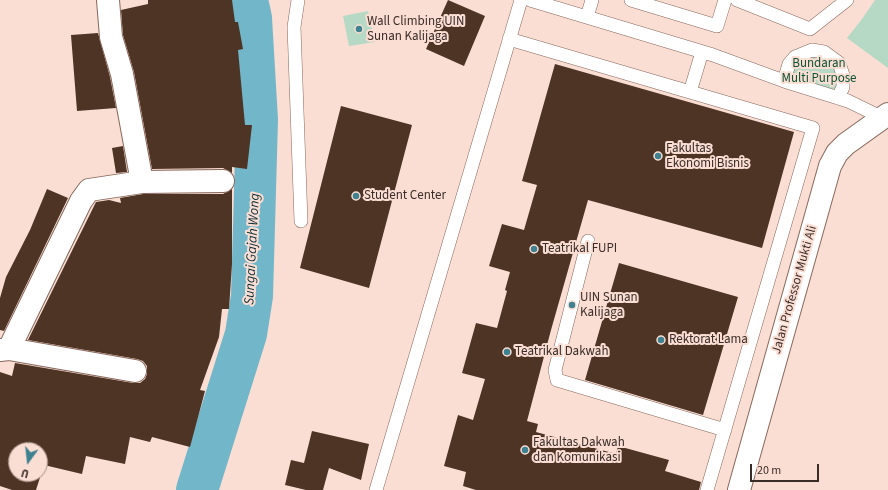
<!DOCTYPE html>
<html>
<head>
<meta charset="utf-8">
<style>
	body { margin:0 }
	#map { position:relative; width:888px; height:490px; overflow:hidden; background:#faded3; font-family:"Source Sans 3",sans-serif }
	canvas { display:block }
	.north { position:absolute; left:8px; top:442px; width:40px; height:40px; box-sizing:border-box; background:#faded3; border:1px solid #ad978e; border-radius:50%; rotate:195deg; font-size:11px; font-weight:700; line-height:16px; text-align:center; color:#3a2c27 }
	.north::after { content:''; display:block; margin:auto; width:14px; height:18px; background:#3e8190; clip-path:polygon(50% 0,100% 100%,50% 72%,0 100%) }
	.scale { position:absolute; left:750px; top:464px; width:69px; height:18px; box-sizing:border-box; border:2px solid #3a2c27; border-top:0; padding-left:5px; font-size:12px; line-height:14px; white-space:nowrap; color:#3a2c27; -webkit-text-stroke:3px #faded3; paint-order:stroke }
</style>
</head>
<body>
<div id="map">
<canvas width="888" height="490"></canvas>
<div class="north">U</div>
<div class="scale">20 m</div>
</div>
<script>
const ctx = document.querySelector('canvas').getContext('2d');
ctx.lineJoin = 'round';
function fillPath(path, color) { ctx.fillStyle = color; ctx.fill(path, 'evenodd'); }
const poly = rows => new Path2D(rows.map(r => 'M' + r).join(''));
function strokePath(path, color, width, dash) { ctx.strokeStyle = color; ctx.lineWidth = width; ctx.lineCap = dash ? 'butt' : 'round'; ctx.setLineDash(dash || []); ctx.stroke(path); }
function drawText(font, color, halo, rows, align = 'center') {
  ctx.font = font + ' "Source Sans 3",sans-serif'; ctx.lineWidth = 4; ctx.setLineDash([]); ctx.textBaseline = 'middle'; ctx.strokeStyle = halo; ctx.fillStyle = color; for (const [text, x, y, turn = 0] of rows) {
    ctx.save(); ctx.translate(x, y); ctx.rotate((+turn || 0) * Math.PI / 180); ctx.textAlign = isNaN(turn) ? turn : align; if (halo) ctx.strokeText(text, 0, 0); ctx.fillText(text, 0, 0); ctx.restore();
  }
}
const green = poly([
	[875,0,888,0,888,68,847,38,862,19],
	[368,11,375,42,349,46,343,16],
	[814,51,838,64,838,97,785,74,789,65]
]);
const river = poly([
	[197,490,246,334,252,296,257,120,251,18,247,0]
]);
const building = poly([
	[148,0,232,0,235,22,238,22,243,49,238,50,245,125,252,125,247,169,232,167,232,173,223,168,152,169,134,72,123,35,121,10,148,4],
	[448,0,485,16,464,66,426,49],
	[98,33,110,77,116,108,77,111,71,35],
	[555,64,794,132,762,248,588,200,551,330,527,421,538,424,536,432,616,454,618,446,669,460,665,471,701,482,699,490,476,490,463,486,466,472,444,466,458,415,473,420,485,379,462,373,476,323,497,328,507,291,505,290,510,272,489,266,502,224,524,230,537,185,522,181],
	[341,106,412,125,369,288,300,268],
	[123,146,127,172,116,173,112,148],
	[47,189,68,198,4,331,0,330,0,298,6,277,30,230],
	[232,189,232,264,229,309,222,309,219,337,200,390,205,391,190,447,152,437,150,442,130,437,125,464,86,456,82,474,44,465,36,490,12,490,0,486,0,372,12,376,15,363,133,383,140,383,145,379,147,374,147,366,143,361,137,359,28,340,96,202,109,200,121,203,120,198,143,194,223,194],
	[16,450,40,450,40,474,16,474],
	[619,263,738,297,703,415,585,380],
	[312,431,369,444,361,480,329,468,323,490,306,490,285,485,291,460,304,463]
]);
const lane = poly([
	[298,0,294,27,301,221],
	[530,0,713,55,784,81,848,101,883,118],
	[631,0,717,26,725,0],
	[737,0,810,29,847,0],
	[587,17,592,0],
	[509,39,813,128,707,490],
	[784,81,789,64,795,57,812,50,824,52,839,63,843,75,843,87,838,98],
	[690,92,702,52],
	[588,241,555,370,557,380,725,430],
	[376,490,521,0]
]);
const street = poly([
	[108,0,111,37,122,74,142,182],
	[9,349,81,201,89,190,142,182,223,181],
	[0,350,9,349,135,371]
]);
const secondary = poly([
	[739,490,830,166,837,153,846,144,888,114]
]);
const markers = [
	[359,29,4,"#3e8190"],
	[658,156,4,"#3e8190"],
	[356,196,4,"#3e8190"],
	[534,249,4,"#3e8190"],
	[572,305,4,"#3e8190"],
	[661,340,4,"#3e8190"],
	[507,352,4,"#3e8190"],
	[525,450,4,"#3e8190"]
];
const poiNames = [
	["Wall Climbing UIN",367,22],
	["Sunan Kalijaga",367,37],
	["Fakultas",666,149],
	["Ekonomi Bisnis",666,164],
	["Student Center",364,196],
	["Teatrikal FUPI",542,249],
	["UIN Sunan",580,298],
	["Kalijaga",580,313],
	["Rektorat Lama",669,340],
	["Teatrikal Dakwah",515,352],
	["Fakultas Dakwah",533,443],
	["dan Komunikasi",533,458]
];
const parkNames = [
	["Bundaran",819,64],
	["Multi Purpose",819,79]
];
const streetNames = [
	["Jalan Professor Mukti Ali",795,290,-74]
];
const waterNames = [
	["Sungai Gajah Wong",253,249,-87]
];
fillPath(green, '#b5d9c4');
strokePath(river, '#72b6ca', 42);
fillPath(building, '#4d3425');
strokePath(lane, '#87685c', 14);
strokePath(street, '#87685c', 24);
strokePath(secondary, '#87685c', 24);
strokePath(lane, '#fff', 13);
strokePath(street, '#fff', 22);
strokePath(secondary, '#fff', 22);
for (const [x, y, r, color] of markers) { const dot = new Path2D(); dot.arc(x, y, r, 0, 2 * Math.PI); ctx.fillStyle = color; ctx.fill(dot); strokePath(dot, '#faded3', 1.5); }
drawText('13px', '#3a2c27', '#faded3', poiNames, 'left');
drawText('13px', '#0d5335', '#faded3', parkNames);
drawText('13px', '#3a2c27', '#faded3', streetNames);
drawText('italic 14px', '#0e3039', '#faded3', waterNames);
</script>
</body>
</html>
